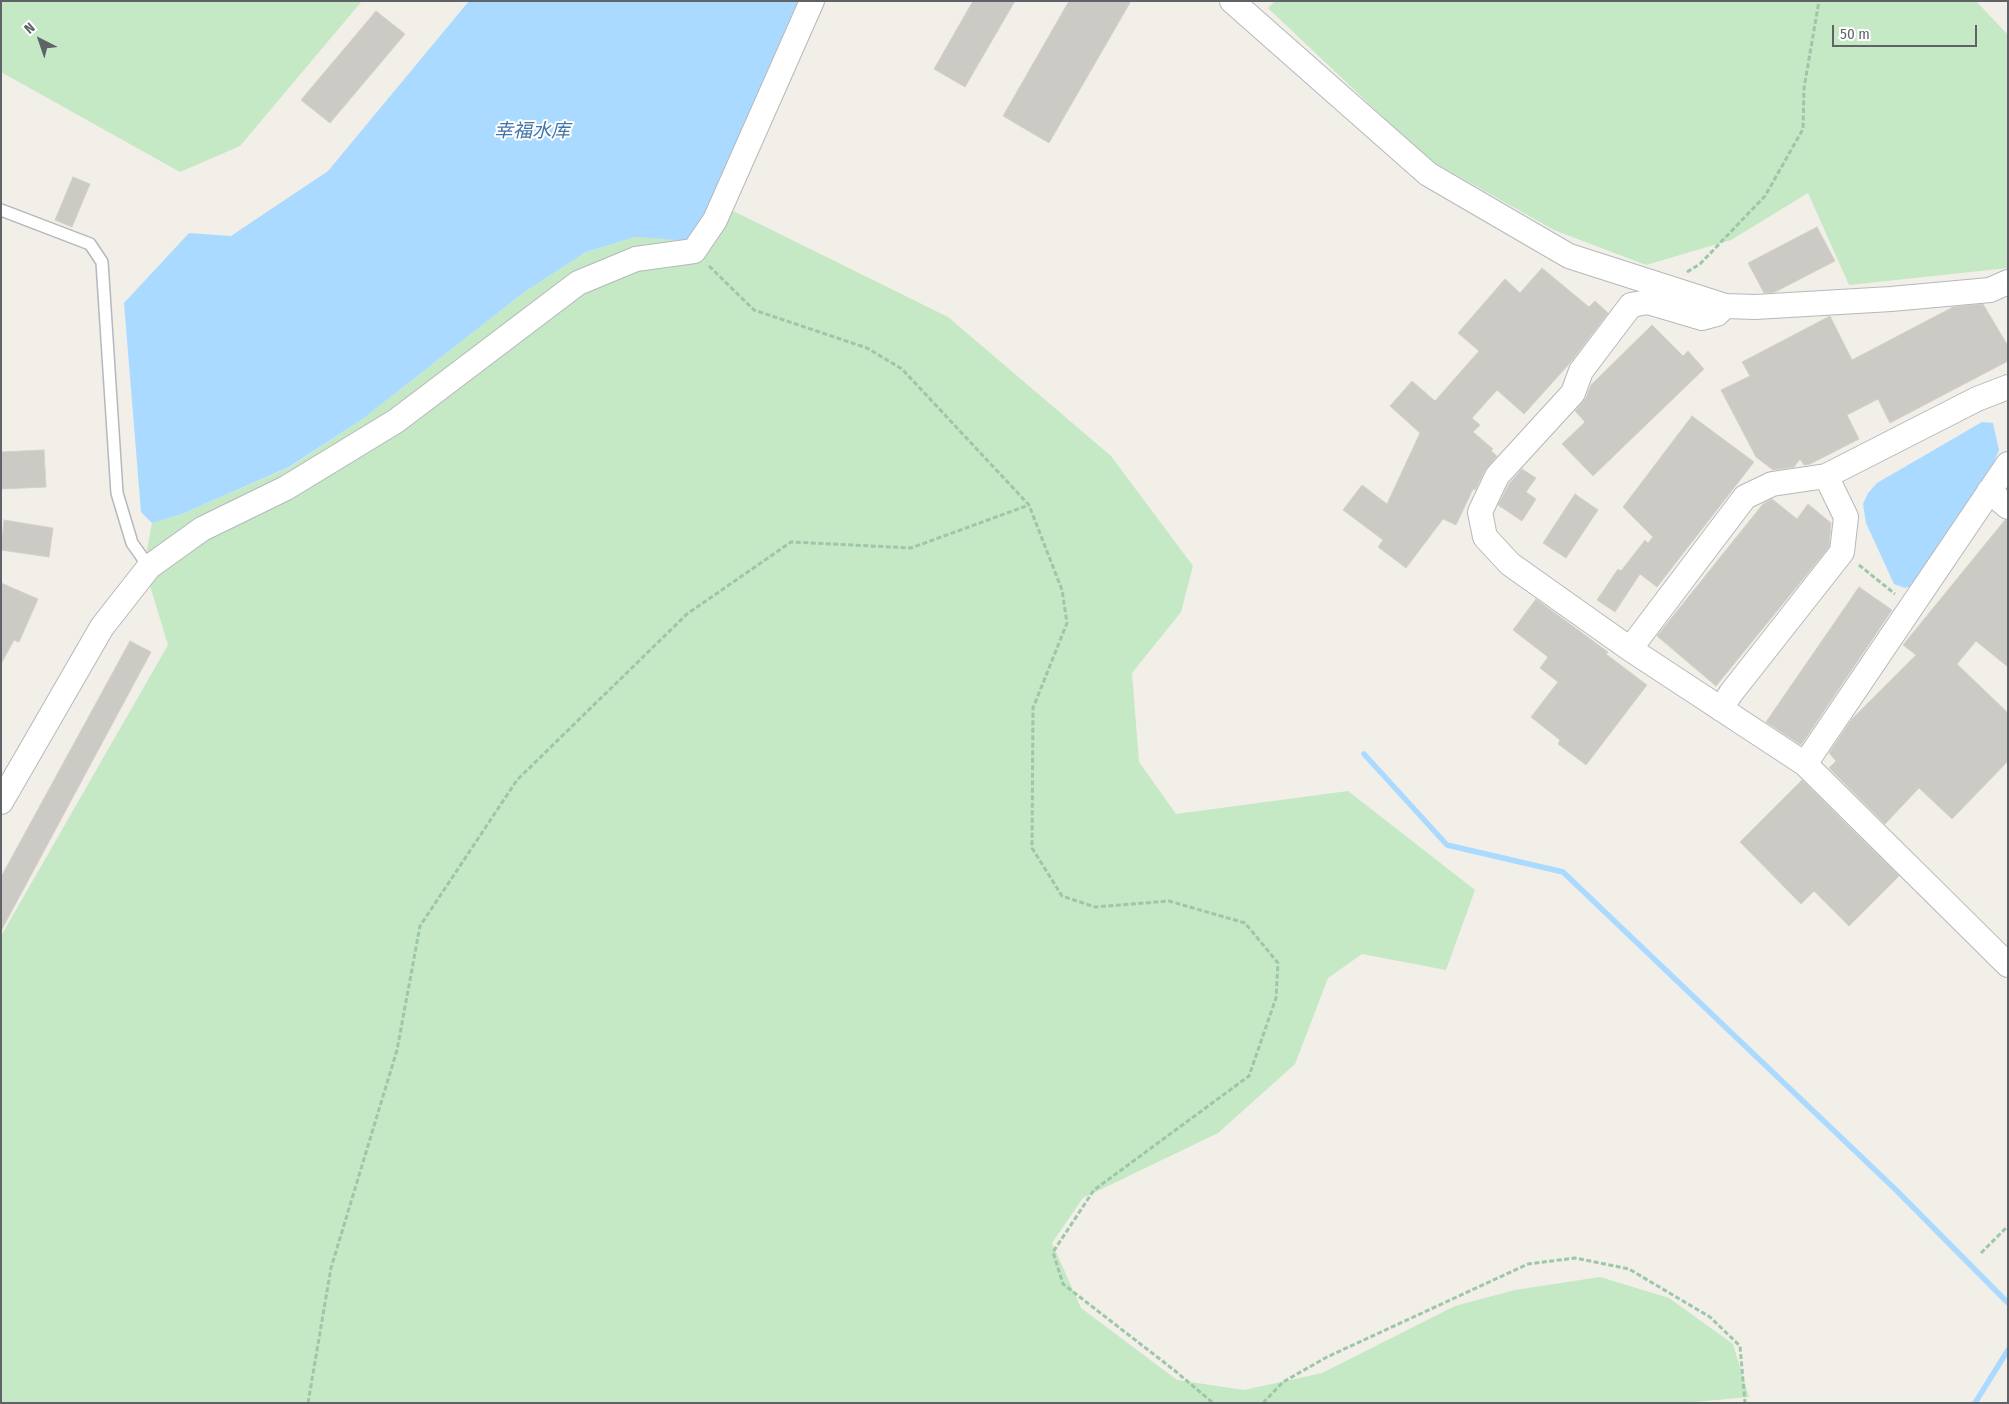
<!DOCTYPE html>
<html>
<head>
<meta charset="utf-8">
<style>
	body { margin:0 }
	#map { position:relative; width:2009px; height:1404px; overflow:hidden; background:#f1efe8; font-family:"Fira Sans Condensed",sans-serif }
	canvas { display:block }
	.frame { position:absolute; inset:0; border:2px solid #5f6368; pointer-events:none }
	.north { position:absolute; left:15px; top:15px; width:50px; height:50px; -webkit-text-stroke:4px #fff; paint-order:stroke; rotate:319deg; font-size:14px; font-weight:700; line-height:20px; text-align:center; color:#5f6368 }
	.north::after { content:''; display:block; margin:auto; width:18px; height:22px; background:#5f6368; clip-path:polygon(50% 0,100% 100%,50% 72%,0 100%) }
	.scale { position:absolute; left:1832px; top:25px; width:145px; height:22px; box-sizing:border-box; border:2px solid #5f6368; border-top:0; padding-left:6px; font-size:15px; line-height:18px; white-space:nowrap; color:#5f6368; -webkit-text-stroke:4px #fff; paint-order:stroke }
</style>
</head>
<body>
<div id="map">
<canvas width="2009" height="1404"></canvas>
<div class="frame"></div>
<div class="north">N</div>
<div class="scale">50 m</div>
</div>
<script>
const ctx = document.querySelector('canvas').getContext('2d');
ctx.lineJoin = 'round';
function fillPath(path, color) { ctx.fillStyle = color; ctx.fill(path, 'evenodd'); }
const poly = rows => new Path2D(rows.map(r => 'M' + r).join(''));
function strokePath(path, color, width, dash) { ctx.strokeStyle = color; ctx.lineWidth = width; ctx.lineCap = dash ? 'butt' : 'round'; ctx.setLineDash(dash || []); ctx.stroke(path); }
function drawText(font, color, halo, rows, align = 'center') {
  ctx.font = font + ' "Fira Sans Condensed","Noto Sans SC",sans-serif'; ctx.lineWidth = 4; ctx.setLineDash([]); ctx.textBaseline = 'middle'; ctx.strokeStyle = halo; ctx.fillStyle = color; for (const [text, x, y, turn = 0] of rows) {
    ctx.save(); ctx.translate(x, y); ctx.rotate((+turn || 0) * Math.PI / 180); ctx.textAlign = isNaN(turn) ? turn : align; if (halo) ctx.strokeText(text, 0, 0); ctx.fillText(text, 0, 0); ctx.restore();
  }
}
const green = poly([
	[1,1,362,1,240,146,180,172,1,72],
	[1275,1,1976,1,2008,35,2008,268,1849,285,1808,193,1731,240,1646,265,1554,230,1426,158,1268,8],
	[711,200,948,317,1111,456,1193,566,1181,612,1132,673,1139,762,1176,814,1348,791,1475,890,1446,970,1362,954,1328,978,1295,1064,1218,1133,1083,1198,1052,1243,1081,1308,1177,1380,1244,1390,1322,1373,1455,1306,1515,1290,1600,1277,1669,1298,1733,1344,1749,1397,1683,1403,1,1403,1,936,168,645,144,566,152,523,182,514,290,467,364,418,523,293,586,252,635,237,693,240]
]);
const water = poly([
	[469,1,798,1,693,241,635,237,586,252,523,293,364,418,289,467,182,514,152,523,141,512,124,303,189,233,231,236,328,171],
	[1982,422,1993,423,1999,450,1994,462,1913,586,1905,588,1894,584,1866,523,1863,504,1868,493,1877,483]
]);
const stream = poly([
	[1364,754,1447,845,1563,872,1896,1190,2008,1303],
	[1975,1403,2008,1350]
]);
const building = poly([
	[973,1,1015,1,965,87,934,69,973,1],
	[1069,1,1131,1,1049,143,1003,116,1069,1],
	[376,11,405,34,330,123,301,100,376,11],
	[73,177,90,184,72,227,55,220,73,177],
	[1817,227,1835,261,1775,292,1764,293,1748,263,1817,227],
	[1542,268,1589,307,1595,301,1608,313,1570,363,1524,414,1497,390,1472,418,1480,425,1473,432,1493,449,1491,451,1497,456,1485,470,1475,490,1473,489,1456,525,1443,519,1406,568,1378,547,1383,540,1343,510,1362,485,1387,504,1420,433,1390,406,1412,381,1435,401,1479,351,1458,333,1505,279,1520,293,1542,268],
	[1983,304,2008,346,2008,361,1890,423,1878,399,1847,415,1859,439,1810,464,1804,465,1800,459,1794,467,1773,470,1756,457,1721,390,1750,376,1742,362,1830,316,1852,360,1953,307,1983,304],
	[1652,325,1683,356,1688,351,1704,369,1593,476,1562,444,1585,422,1575,411,1586,398,1591,385,1652,325],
	[1692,416,1754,462,1657,587,1640,574,1615,612,1597,600,1618,569,1621,571,1645,540,1648,543,1653,537,1623,507,1692,416],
	[44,450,46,487,1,489,1,452,44,450],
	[1522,469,1536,478,1526,492,1536,499,1522,521,1498,505,1509,484,1522,469],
	[1575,494,1598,510,1566,558,1543,543,1575,494],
	[1772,499,1797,519,1808,504,1831,523,1829,547,1716,686,1657,636,1763,504,1772,499],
	[4,520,53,528,49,557,1,550,4,520],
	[2005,520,2008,520,2008,667,1976,641,1957,664,2008,713,2008,761,1952,819,1919,788,1885,824,1829,768,1836,761,1829,753,1852,719,1916,655,1903,645,2005,520],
	[1,583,38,599,19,642,14,640,1,664,1,583],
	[1859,587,1892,610,1801,745,1766,722,1859,587],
	[1536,599,1608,652,1606,654,1647,685,1586,765,1558,744,1560,740,1531,717,1558,682,1540,668,1548,657,1513,630,1536,599],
	[130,641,151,652,1,931,1,877,130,641],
	[1802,780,1899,876,1849,926,1814,891,1801,904,1740,842,1802,780]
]);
const path = poly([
	[709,266,754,310,867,348,902,369,1029,505,1062,590,1067,623,1033,708,1032,848,1062,896,1095,907,1169,901,1245,923,1278,963,1276,998,1249,1076,1094,1190,1053,1252,1063,1284,1174,1370,1213,1403],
	[1687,272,1700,264,1765,196,1803,129,1804,88,1819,1],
	[1859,565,1895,594],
	[1981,1253,2008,1226],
	[308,1403,331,1268,397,1050,420,926,517,780,687,614,791,542,911,548,1029,505],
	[1263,1403,1283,1382,1327,1357,1528,1264,1575,1258,1629,1269,1710,1317,1740,1346,1745,1403]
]);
const service = poly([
	[1,210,90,244,102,262,117,493,132,543,149,567]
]);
const minor = poly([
	[1232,1,1428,174,1569,256,1725,306,1755,307,1891,299,1990,290,2008,282],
	[1725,306,1717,314,1702,318,1648,302,1631,305,1581,371,1573,393,1497,476,1480,512,1485,537,1510,564,1630,649,1805,764,2008,464],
	[1989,491,2008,507],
	[1630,649,1745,497,1772,484,1826,476,1977,399,2008,387],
	[1721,709,1731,693,1842,552,1846,517,1826,476],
	[1805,764,2008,965],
	[1,802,102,627,149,567,202,529,286,488,396,421,578,283,636,259,694,251,715,220,812,1]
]);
const waterNames = [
	["幸福水库",532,132]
];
fillPath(green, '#c5e8c5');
fillPath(water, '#aadaff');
strokePath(stream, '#aadaff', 5.5);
fillPath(building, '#cccac5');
strokePath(building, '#d6d1c6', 1);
strokePath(service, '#b5b8bc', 14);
strokePath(minor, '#b5b8bc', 26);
strokePath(path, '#9cc7a9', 3, [5, 2.5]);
strokePath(service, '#fff', 11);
strokePath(minor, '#fff', 24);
drawText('italic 19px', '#4174aa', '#fff', waterNames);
</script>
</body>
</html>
